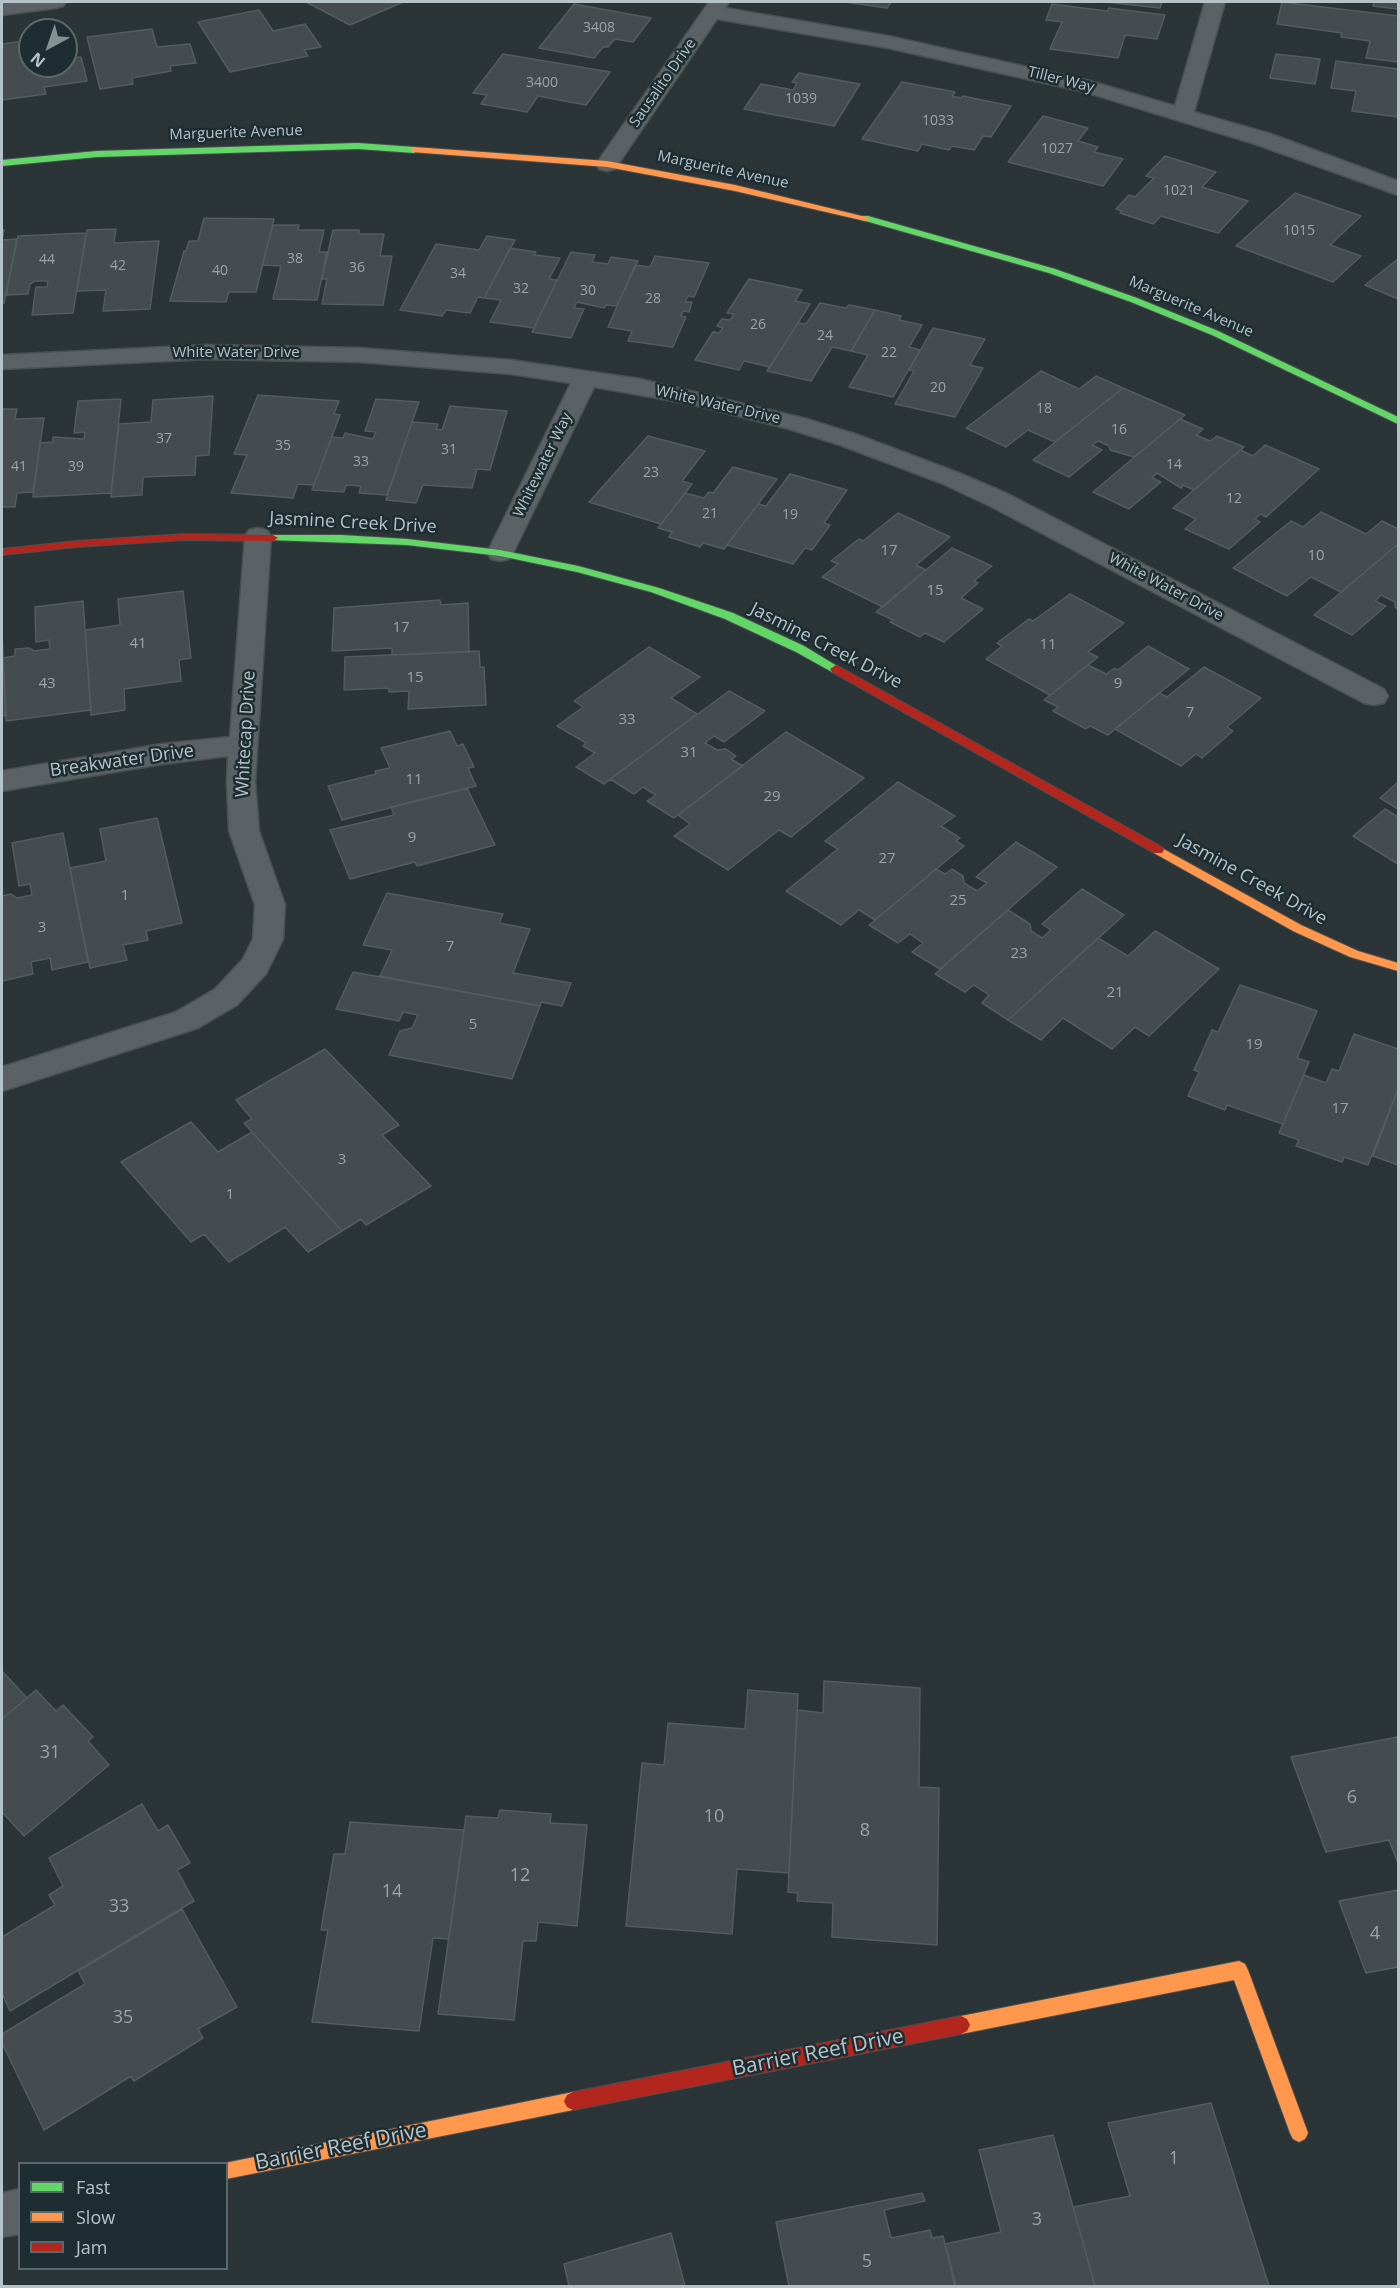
<!DOCTYPE html>
<html>
<head>
<meta charset="utf-8">
<style>
	body { margin:0 }
	#map { position:relative; width:1400px; height:2288px; overflow:hidden; background:#2b3437; font-family:"Open Sans",sans-serif }
	canvas { display:block }
	.frame { position:absolute; inset:0; border:3px solid #b5c3c8; pointer-events:none }
	.legend { position:absolute; left:18px; top:2162px; width:210px; height:108px; box-sizing:border-box; background:#1e2d32; border:2px solid #5a696e; margin:0; padding:8px 10px; list-style:none; font-size:18px; color:#b5c3c8 }
	.legend li { display:flex; align-items:center; gap:12px; height:30px }
	.legend b { width:30px; border:2px solid #5a696e }
	.north { position:absolute; left:18px; top:18px; width:60px; height:60px; box-sizing:border-box; background:#1e2d32; border:2px solid #5a696e; border-radius:50%; rotate:220deg; font-size:16px; font-weight:700; line-height:24px; text-align:center; color:#b5c3c8 }
	.north::after { content:''; display:block; margin:auto; width:21px; height:27px; background:#859195; clip-path:polygon(50% 0,100% 100%,50% 72%,0 100%) }
</style>
</head>
<body>
<div id="map">
<canvas width="1400" height="2288"></canvas>
<div class="frame"></div>
<ul class="legend">
<li><b style="height:8px;background:#63d668"></b>Fast</li>
<li><b style="height:8px;background:#ff974d"></b>Slow</li>
<li><b style="height:8px;background:#b3261e"></b>Jam</li>
</ul>
<div class="north">N</div>
</div>
<script>
const ctx = document.querySelector('canvas').getContext('2d');
ctx.lineJoin = 'round';
function fillPath(path, color) { ctx.fillStyle = color; ctx.fill(path, 'evenodd'); }
const poly = rows => new Path2D(rows.map(r => 'M' + r).join(''));
function strokePath(path, color, width, dash) { ctx.strokeStyle = color; ctx.lineWidth = width; ctx.lineCap = dash ? 'butt' : 'round'; ctx.setLineDash(dash || []); ctx.stroke(path); }
function drawText(font, color, halo, rows, align = 'center') {
  ctx.font = font + ' "Open Sans",sans-serif'; ctx.lineWidth = 5; ctx.setLineDash([]); ctx.textBaseline = 'middle'; ctx.strokeStyle = halo; ctx.fillStyle = color; for (const [text, x, y, turn = 0] of rows) {
    ctx.save(); ctx.translate(x, y); ctx.rotate((+turn || 0) * Math.PI / 180); ctx.textAlign = isNaN(turn) ? turn : align; if (halo) ctx.strokeText(text, 0, 0); ctx.fillText(text, 0, 0); ctx.restore();
  }
}
const building = poly([
	[306,2,403,2,350,25,306,2],
	[846,2,891,2,887,8,846,2],
	[1105,2,1162,2,1160,8,1105,2],
	[1282,2,1398,16,1398,62,1366,58,1370,41,1341,37,1342,33,1277,24,1282,2],
	[1374,2,1398,2,1398,9,1373,6,1374,2],
	[574,4,651,18,633,42,615,39,608,47,603,47,594,58,539,48,574,4],
	[1052,4,1107,11,1109,8,1165,15,1157,39,1125,35,1118,58,1050,49,1062,22,1046,20,1052,4],
	[259,10,273,31,305,24,321,47,304,50,308,56,230,72,198,22,259,10],
	[152,29,157,47,190,44,196,63,170,66,171,71,132,78,133,84,100,89,87,37,152,29],
	[30,40,30,66,66,66,66,59,81,57,87,81,44,87,46,94,2,100,2,44,30,40],
	[503,54,610,72,586,105,538,96,527,112,481,104,487,95,473,93,503,54],
	[1276,54,1320,59,1315,84,1270,78,1276,54],
	[1336,61,1398,69,1398,117,1352,111,1356,91,1331,88,1336,61],
	[799,73,860,84,834,126,744,109,761,84,793,90,797,83,792,82,799,73],
	[902,82,955,92,952,96,961,98,963,96,1011,106,991,137,983,136,974,150,952,146,949,150,922,144,918,151,862,139,902,82],
	[1043,116,1088,128,1078,141,1098,147,1094,152,1123,159,1103,186,1008,162,1043,116],
	[1165,156,1216,172,1202,187,1248,201,1218,233,1161,216,1153,224,1120,213,1122,211,1116,209,1129,195,1135,197,1154,178,1146,176,1165,156],
	[1295,193,1361,216,1330,245,1361,256,1333,282,1236,246,1295,193],
	[204,218,274,219,256,292,229,292,226,302,170,301,184,251,186,251,189,241,198,241,204,218],
	[273,225,299,225,298,230,324,230,319,252,327,252,317,300,273,299,281,266,262,265,273,225],
	[116,229,114,243,159,241,150,309,103,311,106,290,77,291,87,230,116,229],
	[2,230,4,230,2,240,17,239,4,303,2,303,2,230],
	[333,230,359,230,359,234,384,234,380,256,392,256,383,305,322,304,327,279,322,279,333,230],
	[86,233,73,313,32,315,36,287,47,287,48,281,35,281,30,284,28,294,6,295,18,236,86,233],
	[487,236,515,240,484,298,478,297,470,313,446,310,442,316,400,310,436,244,479,250,487,236],
	[510,248,536,252,534,255,560,258,549,279,557,280,534,328,490,322,501,300,484,298,510,248],
	[571,252,595,255,592,262,608,264,611,257,638,261,617,306,606,305,604,308,577,302,574,308,584,309,571,338,532,332,571,252],
	[655,256,709,263,694,297,688,296,685,302,692,302,689,312,683,311,681,316,686,317,673,347,628,341,632,331,608,327,635,265,650,267,655,256],
	[1398,259,1398,299,1365,285,1398,259],
	[749,279,802,290,795,301,810,304,770,367,744,361,739,370,695,360,713,332,719,333,723,328,717,326,722,319,730,320,734,314,727,313,749,279],
	[820,303,846,308,849,305,875,310,851,351,832,347,811,381,767,371,798,323,806,324,820,303],
	[875,310,901,316,899,320,922,325,909,347,920,350,893,397,849,387,868,355,851,351,875,310],
	[933,328,985,339,970,365,983,368,955,417,895,404,914,371,909,370,933,328],
	[1041,371,1079,389,1096,376,1123,388,1055,442,1028,430,1006,447,966,428,1041,371],
	[1123,388,1185,415,1134,457,1110,450,1109,446,1098,441,1092,445,1102,450,1069,477,1033,460,1123,388],
	[258,395,339,401,334,414,340,415,314,485,298,484,293,498,231,493,247,455,234,454,258,395],
	[213,396,209,455,196,456,195,475,143,477,142,495,111,497,119,424,151,422,153,400,213,396],
	[121,399,111,493,33,497,40,443,53,442,53,437,84,439,85,432,74,433,78,401,121,399],
	[376,399,419,402,387,495,359,493,361,486,346,485,344,492,312,490,332,437,343,438,345,433,373,439,376,432,365,431,376,399],
	[450,406,507,411,490,470,477,469,472,488,423,485,416,503,386,500,412,422,438,424,436,429,442,430,450,406],
	[2,409,17,409,15,419,44,418,33,492,17,493,15,507,2,507,2,409],
	[1180,419,1203,429,1196,435,1210,441,1217,436,1244,447,1194,490,1183,485,1181,488,1157,473,1152,478,1161,482,1129,509,1093,492,1180,419],
	[648,436,705,451,682,481,692,484,661,524,589,502,648,436],
	[1265,445,1319,469,1266,517,1261,514,1255,519,1260,522,1229,549,1185,529,1196,519,1173,508,1240,450,1253,456,1265,445],
	[733,467,777,479,724,549,703,543,700,547,669,537,672,532,658,528,685,493,704,498,709,492,713,493,733,467],
	[790,474,847,490,824,523,830,525,812,550,805,548,793,564,727,545,758,504,766,506,790,474],
	[1321,512,1366,534,1382,521,1398,529,1398,544,1341,592,1311,577,1287,596,1233,568,1291,521,1303,527,1321,512],
	[898,513,950,537,916,565,926,570,883,607,822,577,838,564,831,561,859,539,863,541,898,513],
	[1398,544,1398,609,1395,607,1395,602,1381,595,1375,601,1386,606,1352,635,1314,615,1398,544],
	[952,548,992,566,974,581,978,583,961,598,983,609,944,642,925,633,920,637,890,622,893,620,876,612,952,548],
	[183,591,191,658,179,660,181,681,124,689,125,710,91,715,85,630,120,625,118,599,183,591],
	[1070,594,1124,623,1088,652,1098,657,1050,695,986,659,1002,646,997,643,1029,619,1033,621,1070,594],
	[440,600,441,605,468,603,469,652,392,655,392,648,332,651,334,608,440,600],
	[83,601,91,710,6,721,3,658,15,656,15,649,29,648,34,651,50,649,49,640,36,642,35,607,83,601],
	[2,633,6,715,2,716,2,633],
	[1148,646,1189,669,1108,735,1090,726,1086,729,1053,711,1058,707,1044,700,1088,665,1106,674,1115,668,1118,670,1148,646],
	[649,647,700,677,671,698,697,714,604,784,576,767,595,753,583,746,586,743,557,726,583,707,574,701,649,647],
	[479,651,480,667,484,667,486,705,408,709,409,691,389,692,389,688,344,690,345,657,479,651],
	[1204,667,1261,698,1227,727,1233,731,1202,758,1196,754,1181,766,1115,729,1159,693,1167,697,1204,667],
	[729,691,765,711,724,742,714,736,705,743,717,750,726,749,736,756,731,759,743,766,674,818,647,801,656,795,643,787,634,794,610,779,729,691],
	[450,731,457,746,463,744,474,767,468,768,476,786,342,820,328,786,376,774,375,771,390,768,381,748,450,731],
	[786,732,864,778,791,837,779,830,728,870,674,836,690,824,678,815,786,732],
	[898,782,955,816,941,826,960,838,956,841,964,846,875,920,859,910,841,925,786,891,838,849,825,841,898,782],
	[1398,782,1398,809,1380,798,1398,782],
	[467,788,495,845,417,866,415,862,350,879,330,830,394,815,391,807,467,788],
	[1385,809,1398,817,1398,864,1353,836,1385,809],
	[157,818,182,923,146,931,148,940,123,945,127,960,90,968,70,868,106,861,100,829,157,818],
	[63,833,88,962,52,970,50,958,31,962,33,974,2,981,2,896,11,894,17,898,32,895,30,884,19,886,12,843,63,833],
	[1016,842,1057,867,940,969,912,952,923,943,910,934,898,943,869,925,936,869,945,874,952,869,963,876,964,883,977,891,987,883,976,877,1016,842],
	[1082,889,1124,915,1008,1020,982,1003,989,995,974,985,965,992,935,974,1008,910,1030,924,1031,931,1042,938,1051,930,1042,924,1082,889],
	[387,893,503,914,499,923,530,929,513,973,571,983,562,1006,541,1002,540,1006,380,976,392,950,363,945,387,893],
	[1155,931,1219,969,1149,1036,1135,1027,1112,1049,1063,1018,1041,1040,1008,1020,1098,938,1128,956,1155,931],
	[353,972,540,1006,512,1079,389,1055,400,1031,412,1028,418,1015,403,1012,399,1021,336,1009,353,972],
	[1240,985,1317,1011,1297,1058,1309,1062,1283,1124,1227,1105,1225,1110,1188,1096,1199,1072,1194,1070,1212,1030,1218,1032,1240,985],
	[1354,1034,1398,1049,1398,1089,1368,1165,1344,1157,1342,1162,1296,1146,1299,1140,1279,1133,1304,1075,1326,1083,1332,1069,1339,1071,1354,1034],
	[325,1049,399,1125,382,1135,431,1186,366,1225,361,1219,342,1231,244,1123,252,1119,236,1100,325,1049],
	[1396,1094,1398,1095,1398,1165,1373,1156,1396,1094],
	[191,1122,218,1152,252,1132,342,1231,308,1252,285,1227,229,1262,204,1234,191,1242,121,1162,191,1122],
	[2,1671,27,1698,2,1719,2,1671],
	[824,1681,920,1688,919,1787,939,1788,937,1945,832,1937,833,1903,797,1901,798,1893,788,1892,797,1710,823,1713,824,1681],
	[36,1690,56,1711,63,1705,93,1737,88,1741,109,1765,24,1836,2,1812,2,1719,36,1690],
	[748,1690,798,1694,789,1873,737,1869,732,1934,626,1926,642,1763,664,1765,668,1723,745,1729,748,1690],
	[1398,1737,1398,1863,1389,1840,1326,1852,1291,1757,1398,1737],
	[142,1804,158,1831,168,1825,190,1863,177,1870,194,1901,10,2011,2,1993,2,1937,55,1905,49,1895,63,1886,49,1858,142,1804],
	[500,1810,551,1814,550,1823,587,1825,577,1926,538,1922,536,1941,523,1941,514,2020,438,2014,466,1816,498,1818,500,1810],
	[350,1822,464,1830,449,1939,433,1938,419,2031,312,2022,328,1930,321,1930,334,1854,345,1854,350,1822],
	[1398,1890,1398,1967,1366,1973,1339,1901,1398,1890],
	[182,1909,237,2007,198,2029,203,2038,134,2081,131,2076,44,2130,2,2043,2,2034,85,1984,78,1971,182,1909],
	[1211,2103,1269,2286,1095,2286,1073,2207,1130,2196,1108,2123,1211,2103],
	[1053,2135,1095,2286,956,2286,945,2244,1001,2232,979,2150,1053,2135],
	[922,2193,925,2201,884,2210,891,2238,930,2230,932,2238,943,2236,955,2286,789,2286,776,2222,922,2193],
	[671,2233,685,2286,569,2286,564,2264,671,2233]
]);
const street = poly([
	[13,2,66,2,63,6,56,8,2,15,2,3,13,2],
	[709,2,729,2,725,8,888,36,1090,81,1175,106,1205,2,1225,2,1194,112,1271,134,1398,181,1398,195,1255,144,1085,92,888,48,717,19,615,169,607,171,599,169,596,164,709,2],
	[208,345,360,348,511,360,640,379,807,419,858,435,959,473,1008,494,1384,689,1388,696,1384,703,1374,705,1364,703,990,506,941,483,840,445,789,429,691,404,594,387,513,553,509,559,500,561,491,559,487,553,571,383,511,374,360,362,208,359,2,369,2,355,208,345],
	[258,528,267,530,271,536,255,782,259,831,285,905,283,939,266,974,237,1005,198,1028,2,1091,2,1067,176,1012,215,989,243,959,253,939,255,905,229,831,227,782,228,756,162,764,2,791,2,771,162,744,230,737,245,536,249,530,258,528],
	[20,2189,20,2234,2,2237,2,2193,20,2189]
]);
const fast = poly([
	[358,143,414,147,418,150,414,153,358,149,97,157,2,166,2,160,97,151,358,143],
	[862,216,868,216,1055,269,1137,298,1218,331,1398,417,1398,424,1212,335,1131,302,1049,273,862,220,862,216],
	[273,535,341,535,407,539,500,550,578,566,659,588,733,613,804,646,842,669,836,673,832,672,796,652,725,619,651,592,577,572,500,556,407,545,269,540,269,536,273,535]
]);
const slow = poly([
	[414,147,607,161,735,185,870,218,865,221,735,191,607,167,411,152,411,148,414,147],
	[1158,846,1301,925,1358,951,1398,963,1398,971,1350,957,1293,931,1154,853,1152,850,1158,846],
	[1239,1961,1245,1964,1248,1970,1308,2133,1305,2139,1299,2142,1293,2139,1290,2133,1234,1980,961,2034,955,2031,952,2025,955,2019,961,2016,1239,1961],
	[573,2092,579,2095,582,2101,579,2107,573,2110,226,2179,226,2164,220,2164,573,2092]
]);
const jam = poly([
	[184,534,273,535,278,538,273,541,184,540,76,547,2,555,2,549,76,541,184,534],
	[836,665,1162,847,1164,850,1162,853,1154,853,832,672,830,669,836,665],
	[961,2016,967,2019,970,2025,967,2031,961,2034,573,2110,567,2107,564,2101,567,2095,573,2092,961,2016]
]);
const farNumbernames = [
	["3408",599,28],
	["3400",542,83],
	["1039",801,99],
	["1033",938,121],
	["1027",1057,149],
	["1021",1179,191],
	["1015",1299,231],
	["38",295,259],
	["44",47,260],
	["42",118,266],
	["36",357,268],
	["40",220,271],
	["34",458,274],
	["32",521,289],
	["30",588,291],
	["28",653,299],
	["26",758,325],
	["24",825,336],
	["22",889,353],
	["20",938,388],
	["18",1044,409],
	["16",1119,430],
	["37",164,439],
	["35",283,446],
	["31",449,450],
	["33",361,462],
	["14",1174,465],
	["41",19,467],
	["39",76,467],
	["23",651,473],
	["12",1234,499],
	["21",710,514],
	["19",790,515]
];
const farStreetnames = [
	["Tiller Way",1061,80,14],
	["Sausalito Drive",663,83,-55],
	["Marguerite Avenue",236,133,-2],
	["Marguerite Avenue",723,170,12],
	["Marguerite Avenue",1191,307,23],
	["White Water Drive",236,353],
	["White Water Drive",718,405,13],
	["Whitewater Way",543,465,-64],
	["White Water Drive",1166,587,28]
];
const numberNames = [
	["17",889,551],
	["10",1316,556],
	["15",935,591],
	["17",401,628],
	["41",138,644],
	["11",1048,645],
	["15",415,678],
	["43",47,684],
	["9",1118,684],
	["7",1190,713],
	["33",627,720],
	["31",689,753],
	["11",414,780],
	["29",772,797],
	["9",412,838],
	["27",887,859],
	["1",125,896],
	["25",958,901],
	["3",42,928],
	["7",450,947],
	["23",1019,954],
	["21",1115,993],
	["5",473,1025],
	["19",1254,1045],
	["17",1340,1109],
	["3",342,1160],
	["1",230,1195]
];
const streetNames = [
	["Jasmine Creek Drive",353,523,3],
	["Jasmine Creek Drive",826,646,27],
	["Whitecap Drive",246,734,-87],
	["Breakwater Drive",122,761,-8],
	["Jasmine Creek Drive",1252,880,29]
];
const nearNumbernames = [
	["31",50,1753],
	["6",1352,1798],
	["10",714,1817],
	["8",865,1831],
	["12",520,1876],
	["14",392,1892],
	["33",119,1907],
	["4",1375,1934],
	["35",123,2018],
	["1",1174,2159],
	["3",1037,2220],
	["5",867,2262]
];
const nearStreetnames = [
	["Barrier Reef Drive",818,2053,-11],
	["Barrier Reef Drive",341,2147,-11]
];
fillPath(building, '#444c4f');
strokePath(building, '#535c5f', 1.5);
strokePath(street, '#485052', 3);
strokePath(fast, '#485052', 2);
strokePath(slow, '#485052', 2);
strokePath(jam, '#485052', 2);
fillPath(street, '#5b6265');
fillPath(fast, '#63d668');
fillPath(slow, '#ff974d');
fillPath(jam, '#b3261e');
drawText('14px', '#99a5aa', null, farNumbernames);
drawText('15px', '#b5c3c8', '#1e2d32', farStreetnames);
drawText('15px', '#99a5aa', null, numberNames);
drawText('18px', '#b5c3c8', '#1e2d32', streetNames);
drawText('18px', '#99a5aa', null, nearNumbernames);
drawText('21px', '#b5c3c8', '#1e2d32', nearStreetnames);
</script>
</body>
</html>
